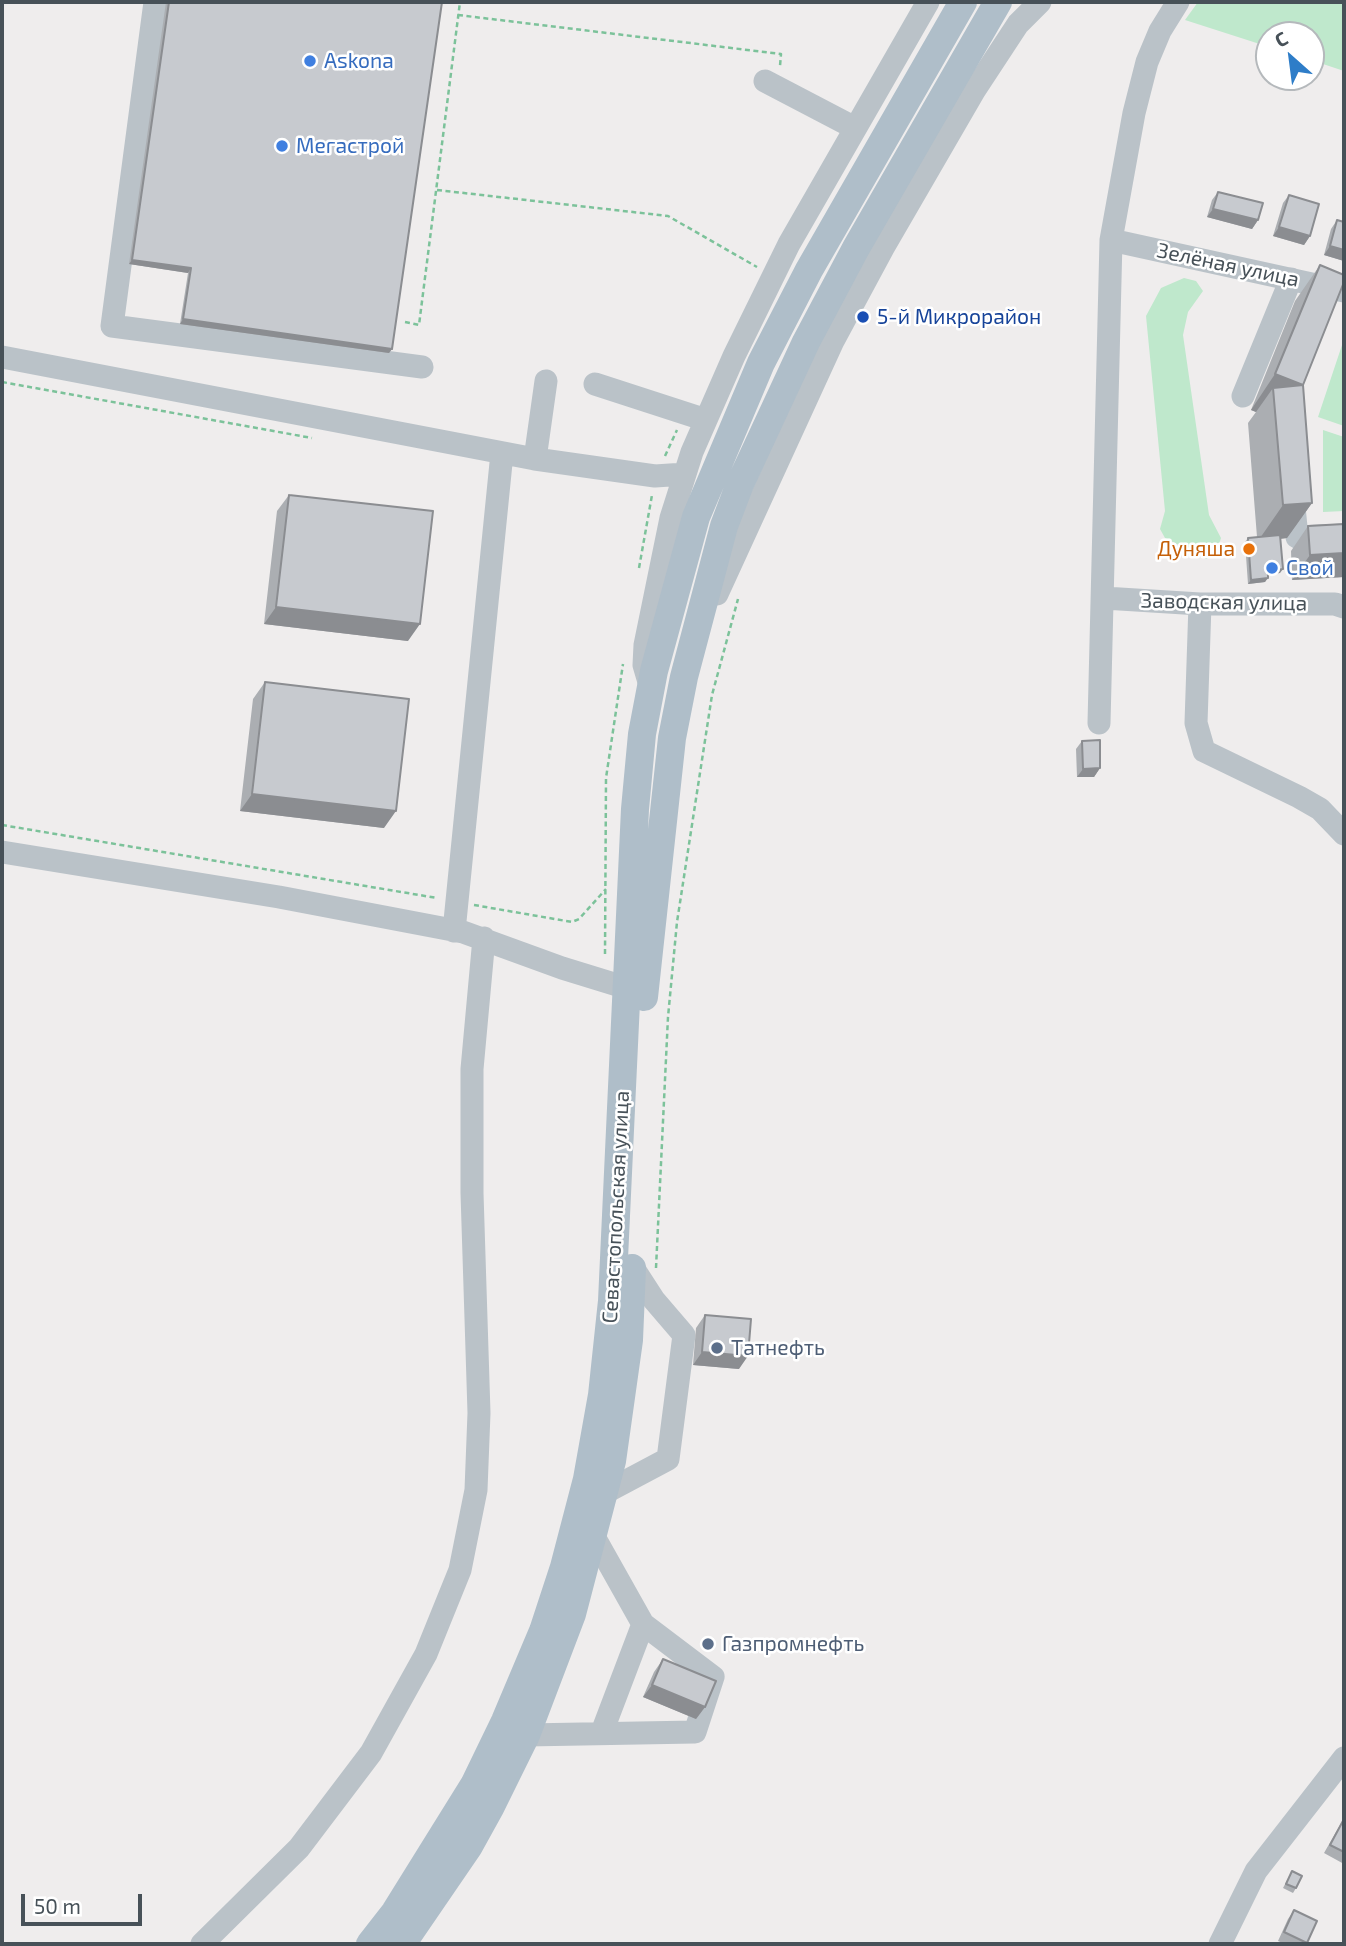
<!DOCTYPE html>
<html>
<head>
<meta charset="utf-8">
<style>
	body { margin:0 }
	#map { position:relative; width:1346px; height:1946px; overflow:hidden; background:#efeded; font-family:"Exo 2",sans-serif }
	canvas { display:block }
	.frame { position:absolute; inset:0; border:4px solid #475158; pointer-events:none }
	.north { position:absolute; left:1255px; top:21px; width:70px; height:70px; box-sizing:border-box; background:#fff; border:2px solid #b5b9bc; border-radius:50%; rotate:332deg; font-size:19px; font-weight:700; line-height:28px; text-align:center; color:#475158 }
	.north::after { content:''; display:block; margin:auto; width:24px; height:32px; background:#2e7dc8; clip-path:polygon(50% 0,100% 100%,50% 72%,0 100%) }
	.scale { position:absolute; left:21px; top:1894px; width:121px; height:32px; box-sizing:border-box; border:4px solid #475158; border-top:0; padding-left:9px; font-size:21px; line-height:24px; white-space:nowrap; color:#475158; -webkit-text-stroke:5px #fff; paint-order:stroke }
</style>
</head>
<body>
<div id="map">
<canvas width="1346" height="1946"></canvas>
<div class="frame"></div>
<div class="north">С</div>
<div class="scale">50 m</div>
</div>
<script>
const ctx = document.querySelector('canvas').getContext('2d');
ctx.lineJoin = 'round';
function fillPath(path, color) { ctx.fillStyle = color; ctx.fill(path, 'evenodd'); }
const poly = rows => new Path2D(rows.map(r => 'M' + r).join(''));
function strokePath(path, color, width, dash) { ctx.strokeStyle = color; ctx.lineWidth = width; ctx.lineCap = dash ? 'butt' : 'round'; ctx.setLineDash(dash || []); ctx.stroke(path); }
function drawText(font, color, halo, rows, align = 'center') {
  ctx.font = font + ' "Exo 2",sans-serif'; ctx.lineWidth = 5; ctx.setLineDash([]); ctx.textBaseline = 'middle'; ctx.strokeStyle = halo; ctx.fillStyle = color; for (const [text, x, y, turn = 0] of rows) {
    ctx.save(); ctx.translate(x, y); ctx.rotate((+turn || 0) * Math.PI / 180); ctx.textAlign = isNaN(turn) ? turn : align; if (halo) ctx.strokeText(text, 0, 0); ctx.fillText(text, 0, 0); ctx.restore();
  }
}
const green = poly([
	[1198,2,1344,2,1344,71,1311,60,1311,35,1269,35,1269,47,1185,20],
	[1184,278,1196,281,1203,291,1188,312,1183,335,1209,515,1221,538,1216,554,1206,559,1165,538,1160,529,1165,511,1146,316,1161,288],
	[1344,339,1344,426,1318,417],
	[1323,430,1344,437,1344,511,1323,512]
]);
const path = poly([
	[458,15,781,54,780,66],
	[437,190,668,216,757,267],
	[405,322,419,325,460,2],
	[2,382,312,438],
	[665,456,677,430],
	[639,568,652,495],
	[2,825,437,898],
	[474,905,572,922,579,919,606,889],
	[605,954,606,778,623,664],
	[656,1268,668,1017,677,922,712,695,738,599]
]);
const minor = poly([
	[155,2,112,326,422,367],
	[765,81,853,127],
	[1111,240,1344,291],
	[2,357,535,459,655,476,685,474],
	[595,384,706,420],
	[1243,396,1291,279],
	[535,459,546,381],
	[1293,497,1297,537,1344,535],
	[717,594,833,341,883,248,974,91,1018,24,1040,2],
	[1104,598,1200,604,1335,604,1344,607],
	[1200,604,1196,723,1204,751,1299,797,1320,809,1344,834],
	[649,682,644,665,645,645,671,518,692,452,734,356,789,244,928,2],
	[1099,723,1111,240,1134,113,1147,62,1160,31,1178,2],
	[2,852,279,897,463,932,562,968,627,988],
	[454,931,502,453],
	[604,1493,668,1459,684,1335,654,1300,632,1266],
	[602,1732,643,1624],
	[526,1735,695,1732,713,1677,643,1624,593,1535],
	[202,1944,299,1848,371,1753,426,1654,460,1570,476,1490,479,1413,472,1193,472,1069,484,938],
	[1220,1944,1256,1871,1344,1758]
]);
const major = poly([
	[644,997,672,738,684,677,724,526,740,484,806,342,856,248,998,2],
	[370,1944,395,1912,474,1785,505,1721,543,1631,564,1567,587,1479,602,1395,612,1301,635,809,642,734,654,671,696,517,761,363,809,270,963,2],
	[402,1944,469,1846,490,1808,526,1735,572,1614,612,1461,629,1340,632,1268]
]);
const wall = poly([
	[166,2,442,2,392,349,389,353,180,324,188,273,129,264],
	[1218,192,1258,220,1252,229,1207,217,1212,200],
	[1289,195,1310,236,1304,245,1273,236,1283,203],
	[1337,220,1344,222,1344,261,1324,255,1331,229],
	[1320,265,1303,385,1312,503,1287,538,1280,539,1280,573,1268,574,1265,582,1248,584,1245,542,1248,538,1257,537,1248,423,1256,412,1251,410,1295,301],
	[289,495,408,641,264,624,277,511],
	[1344,524,1344,577,1292,580,1291,551,1308,526],
	[265,682,384,828,240,811,253,699],
	[1082,741,1100,768,1094,777,1077,777,1076,749],
	[705,1315,739,1369,693,1365,696,1328],
	[663,1659,705,1707,696,1719,643,1697,654,1672],
	[1344,1818,1344,1864,1324,1853],
	[1292,1871,1296,1888,1293,1893,1283,1888],
	[1294,1910,1317,1921,1306,1944,1285,1944,1278,1941,1288,1919]
]);
const shadedWall = poly([
	[1213,209,1258,220,1252,229,1207,217],
	[1279,227,1310,236,1304,245,1273,236],
	[1330,246,1344,250,1344,261,1324,255],
	[132,260,191,268,188,273,129,264],
	[183,319,392,349,389,353,180,324],
	[1275,374,1303,385,1273,388,1256,412,1251,410],
	[1312,503,1287,538,1258,541,1283,505],
	[1344,553,1344,577,1292,580,1310,555],
	[1283,569,1280,573,1265,575,1268,570],
	[1268,578,1265,582,1248,584,1251,580],
	[276,607,420,624,408,641,264,624],
	[1100,768,1094,777,1077,777,1083,769],
	[252,794,396,811,384,828,240,811],
	[702,1352,748,1356,739,1369,693,1365],
	[652,1685,705,1707,696,1719,643,1697]
]);
const building = poly([
	[169,2,442,2,392,349,183,319,191,268,132,260,169,2],
	[1218,192,1263,203,1258,220,1213,209,1218,192],
	[1289,195,1319,204,1310,236,1279,227,1289,195],
	[1337,220,1344,222,1344,250,1330,246,1337,220],
	[1320,265,1344,275,1344,282,1303,385,1312,503,1283,505,1273,388,1303,385,1275,374,1320,265],
	[289,495,433,511,420,624,276,607,289,495],
	[1344,524,1344,553,1310,555,1308,526,1344,524],
	[1280,535,1283,569,1268,570,1268,578,1251,580,1248,538,1280,535],
	[265,682,409,699,396,811,252,794,265,682],
	[1100,740,1100,768,1083,769,1082,741,1100,740],
	[705,1315,751,1319,748,1356,702,1352,705,1315],
	[663,1659,716,1681,705,1707,652,1685,663,1659],
	[1344,1819,1344,1852,1330,1845,1344,1819],
	[1292,1871,1302,1876,1296,1888,1286,1884,1292,1871],
	[1294,1910,1317,1921,1307,1943,1284,1932,1294,1910]
]);
const markers = [
	[310,61,7,"#3f7fe0"],
	[282,146,7,"#3f7fe0"],
	[863,317,7,"#1a4fb4"],
	[1249,549,7,"#e8710a"],
	[1272,568,7,"#3f7fe0"],
	[717,1348,7,"#5c6f8a"],
	[708,1644,7,"#5c6f8a"]
];
const shopNames = [
	["Askona",324,61],
	["Мегастрой",296,146],
	["Свой",1286,568]
];
const streetNames = [
	["Зелёная улица",1228,265,12],
	["Заводская улица",1224,602,1],
	["Севастопольская улица",616,1207,-87]
];
const transitNames = [
	["5-й Микрорайон",877,317]
];
const foodNames = [
	["Дуняша",1235,549]
];
const serviceNames = [
	["Татнефть",731,1348],
	["Газпромнефть",722,1644]
];
fillPath(green, '#bfe8cc');
strokePath(path, '#7cc29a', 2.5, [5, 3.5]);
strokePath(minor, '#bac2c8', 23);
strokePath(major, '#afbec9', 28);
fillPath(wall, '#abaeb2');
fillPath(shadedWall, '#8b8d91');
fillPath(building, '#c7cacf');
strokePath(building, '#8b8d91', 2);
for (const [x, y, r, color] of markers) { const dot = new Path2D(); dot.arc(x, y, r, 0, 2 * Math.PI); ctx.fillStyle = color; ctx.fill(dot); strokePath(dot, '#fff', 2.5); }
drawText('21px', '#366cbe', '#fff', shopNames, 'left');
drawText('21px', '#475158', '#fff', streetNames);
drawText('21px', '#164399', '#fff', transitNames, 'left');
drawText('21px', '#c56008', '#fff', foodNames, 'right');
drawText('21px', '#4e5e75', '#fff', serviceNames, 'left');
</script>
</body>
</html>
